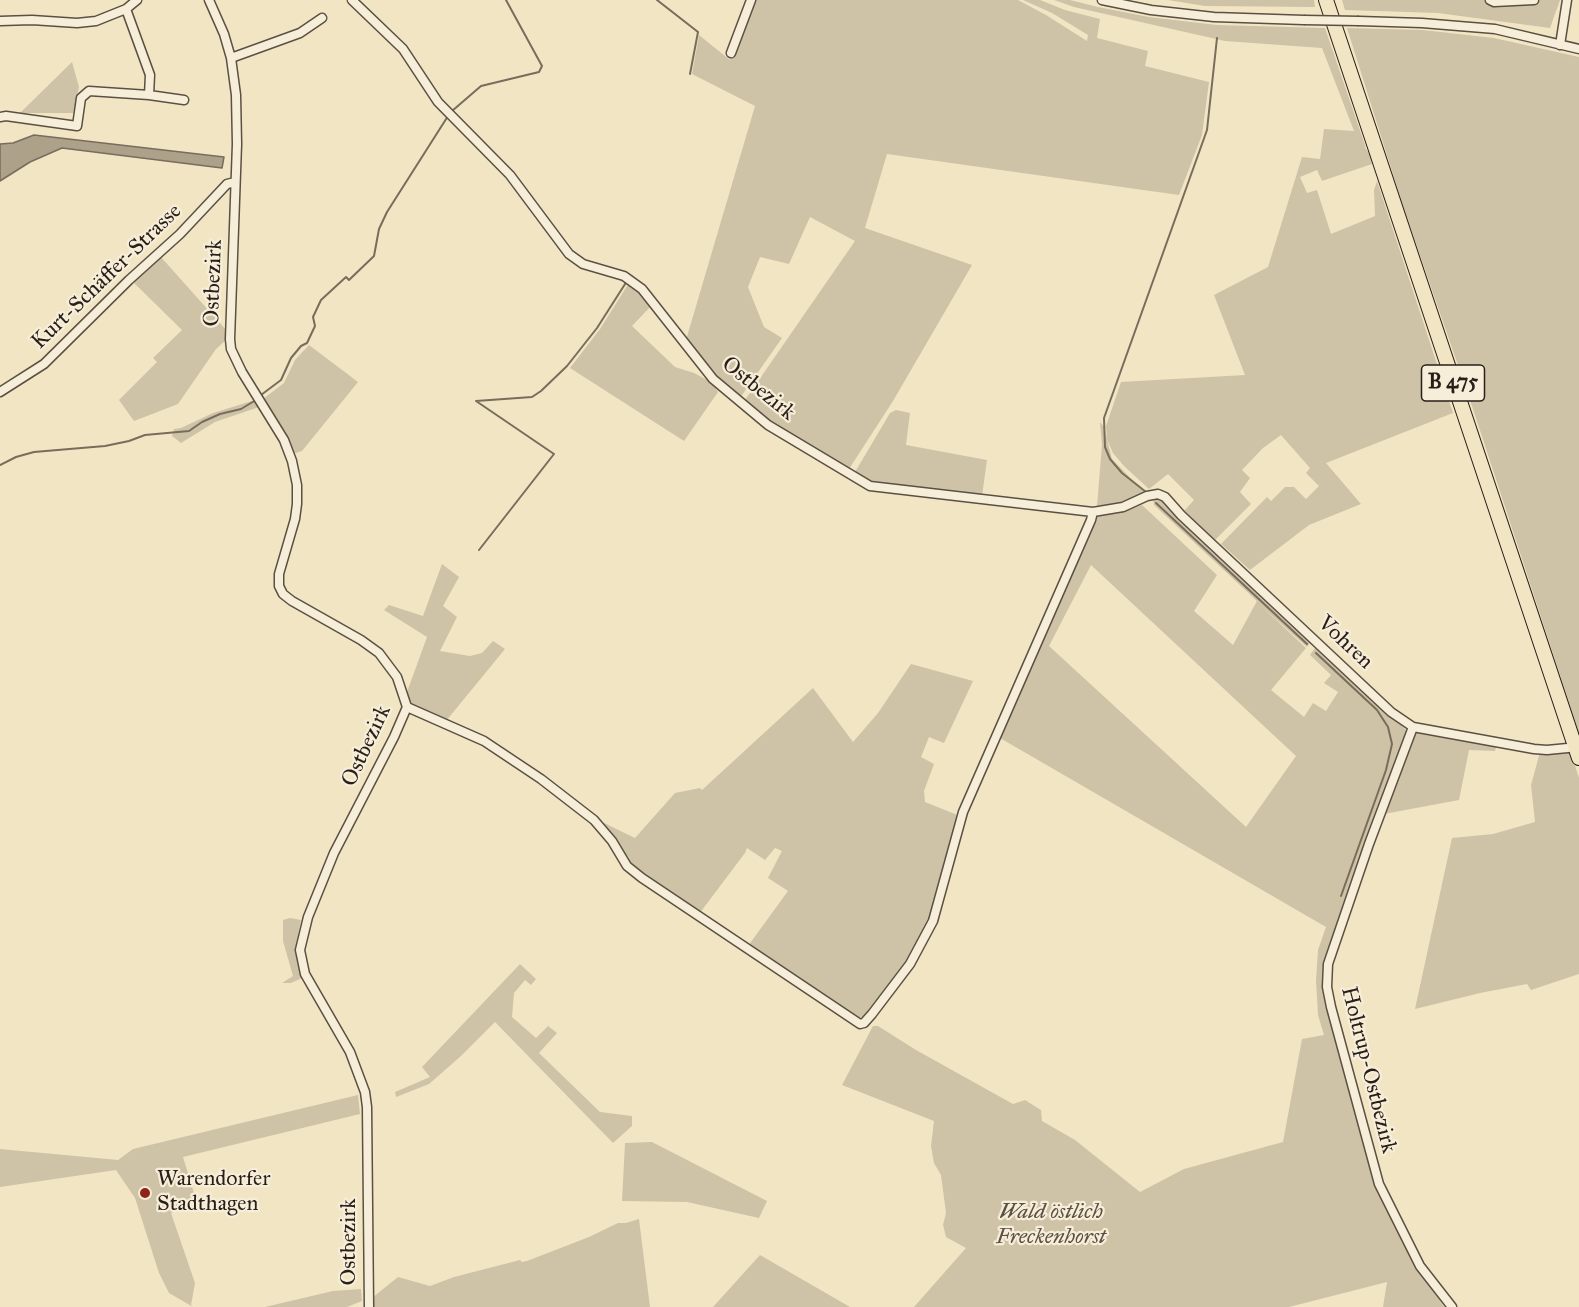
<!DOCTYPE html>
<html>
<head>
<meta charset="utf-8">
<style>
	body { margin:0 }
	canvas { display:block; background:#f1e5c4 }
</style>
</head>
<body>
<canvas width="1579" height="1307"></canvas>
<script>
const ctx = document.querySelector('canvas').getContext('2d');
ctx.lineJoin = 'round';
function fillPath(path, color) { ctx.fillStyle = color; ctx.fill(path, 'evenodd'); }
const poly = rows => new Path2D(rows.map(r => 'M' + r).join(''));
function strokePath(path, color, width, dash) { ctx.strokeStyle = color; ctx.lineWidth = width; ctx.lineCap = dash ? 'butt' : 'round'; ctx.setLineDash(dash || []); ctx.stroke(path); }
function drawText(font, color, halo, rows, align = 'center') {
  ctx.font = font + ' "IM FELL Great Primer",serif'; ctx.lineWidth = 4.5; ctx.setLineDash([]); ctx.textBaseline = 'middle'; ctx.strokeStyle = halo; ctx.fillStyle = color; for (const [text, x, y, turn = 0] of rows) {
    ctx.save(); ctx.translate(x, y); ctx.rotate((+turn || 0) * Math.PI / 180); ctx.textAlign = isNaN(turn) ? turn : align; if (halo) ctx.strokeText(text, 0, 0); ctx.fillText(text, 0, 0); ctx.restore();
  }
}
const green = poly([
	[755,0,1018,0,1046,15,1087,41,1088,35,1052,13,1023,0,1040,0,1065,10,1100,19,1097,38,1148,51,1145,66,1209,82,1202,135,1179,195,887,154,865,228,972,265,893,401,849,469,769,421,745,400,855,241,810,217,789,264,760,257,748,287,764,327,782,338,740,398,715,377,686,340,755,106,692,74,699,35,730,60],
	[1054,0,1070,0,1098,7,1149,17,1217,25,1325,28,1366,148,1364,146,1370,155,1372,164,1322,181,1317,170,1300,177,1307,193,1317,190,1331,234,1375,216,1374,190,1377,181,1453,413,1326,463,1361,504,1309,525,1250,570,1221,544,1267,497,1271,501,1285,487,1294,487,1306,499,1319,486,1306,473,1310,468,1281,435,1263,448,1242,470,1250,478,1240,492,1251,504,1214,541,1184,511,1194,500,1168,474,1149,489,1124,466,1113,453,1107,439,1106,426,1121,382,1245,375,1214,295,1268,267,1302,157,1320,159,1324,129,1354,131,1322,48,1225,41,1074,7],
	[1168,0,1314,0,1315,7,1205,6],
	[1342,0,1560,0,1550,28,1438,13,1345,10],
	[1347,28,1423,30,1494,38,1579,57,1579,733,1472,406,1402,203],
	[72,62,79,87,73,113,20,113],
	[160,256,227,331,226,340,216,349,178,404,134,421,119,400,157,362,153,358,182,330,132,281],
	[629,283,652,305,632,326,675,367,694,373,711,382,718,392,684,441,570,368,600,329],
	[309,345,358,382,302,451,296,453,292,452,274,414,263,399,284,383,295,360],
	[255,400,259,407,215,422,181,443,172,436,174,429,181,428,213,413],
	[896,410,910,413,906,445,987,460,982,496,872,484,855,472,890,413],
	[1100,422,1104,427,1112,459,1145,493,1121,503,1097,506,1102,445],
	[1157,498,1164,501,1312,640,1307,647,1259,604,1306,648,1271,690,1304,717,1313,703,1326,711,1338,692,1324,683,1331,675,1310,655,1317,645,1407,731,1330,946,1323,975,1329,1012,1372,1174,1418,1268,1444,1307,1383,1307,1387,1282,1289,1307,914,1307,966,1248,946,1237,943,1225,946,1213,941,1175,934,1163,931,1146,934,1121,842,1085,873,1026,878,1026,916,1050,1013,1104,1025,1100,1041,1110,1042,1121,1075,1140,1140,1192,1184,1169,1283,1142,1302,1039,1324,1035,1318,1015,1316,981,1318,950,1326,927,1000,738,1096,515,1119,513,1142,505,1217,575,1194,611,1233,645,1257,601,1154,505,1153,499],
	[1091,565,1296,756,1246,827,1049,646],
	[442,564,459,577,443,606,457,617,440,651,470,656,482,653,493,641,505,649,446,721,410,705,407,692,427,637,384,610,389,605,423,616],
	[911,664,973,681,944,743,929,737,921,757,934,764,924,791,925,802,960,816,932,920,913,955,865,1016,857,1018,748,946,788,891,768,878,782,851,775,848,765,860,747,848,745,853,699,914,631,867,629,858,596,819,635,838,675,793,700,788,702,790,813,688,853,742,878,713],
	[1415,729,1497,744,1495,751,1469,750,1459,800,1384,814],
	[1570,750,1579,778,1579,974,1531,990,1527,984,1480,993,1415,1009,1452,838,1493,834,1535,822,1531,785,1540,752],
	[290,918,301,920,295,949,302,978,291,983,282,983,293,976,283,941,283,920],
	[520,964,536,979,531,985,525,980,514,993,512,1017,536,1038,548,1026,557,1033,539,1053,600,1112,632,1116,632,1126,613,1143,495,1022,461,1056,429,1084,396,1097,395,1092,430,1077,422,1067],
	[358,1095,360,1114,183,1157,197,1203,171,1213,195,1283,191,1305,193,1307,169,1293,159,1273,135,1198,116,1170,0,1187,0,1149,118,1160,133,1149],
	[652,1142,767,1201,759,1218,687,1202,622,1201,625,1143],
	[639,1219,650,1307,374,1307,372,1298,398,1277,430,1286,454,1277,520,1260,522,1262,527,1261,589,1237,618,1223,626,1223],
	[760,1255,850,1307,713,1307],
	[361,1289,362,1301,347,1307,265,1307,333,1291]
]);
const water = poly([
	[34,135,224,157,222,168,62,148,30,162,0,181,0,144,13,143,34,135]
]);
const stream = poly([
	[657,0,698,32,690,74],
	[452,111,481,86,539,72,542,66,506,0],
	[261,395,281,380,291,358,301,346,307,343,315,326,313,317,321,300,346,277,349,280,374,256,379,229,387,212,448,116],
	[476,401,554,454,479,550],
	[476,401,532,397,541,391,567,366,597,328,627,281],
	[0,465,16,457,34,452,105,446,129,441,145,435,189,431,202,422,220,414,241,409,256,400],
	[1146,492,1122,473,1110,459,1105,447,1104,418,1207,130,1217,38],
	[1156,503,1307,644],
	[1316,653,1377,710,1388,727,1392,744,1386,770,1341,896]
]);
const minor = poly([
	[209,0,224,34,231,58,236,95,237,144,230,339,231,349,242,372,284,440,292,461,297,485,297,504,295,519,279,574,279,586,283,594,292,601,361,640,379,653,397,677,407,707,394,737,334,853,308,917,300,950,305,974,350,1052,365,1092,367,1107,369,1307],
	[352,0,403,49,438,102,510,175,569,254,583,264,624,276,642,289,713,379,768,425,870,486,1093,512,1123,507,1147,496,1158,494,1165,497,1181,515,1391,712,1413,727,1534,749,1547,750,1578,747],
	[1102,0,1151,10,1214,17,1304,20],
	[1490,0,1494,2,1534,0],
	[0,21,32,20,77,23,96,21,126,9,137,0],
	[1359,21,1422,23,1495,29,1579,49],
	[1560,45,1567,0],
	[731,53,751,0],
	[231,58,300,33,322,18],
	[149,95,184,100],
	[0,117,6,116,77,126,81,98,89,91,149,95,150,75,126,9],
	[0,392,44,364,129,280,180,234,227,184,235,182],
	[407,707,484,741,541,779,594,820,612,841,627,866,642,878,860,1024,864,1023,872,1014,910,964,933,921,963,812,1091,520,1093,512],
	[1413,727,1369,844,1328,964,1327,987,1331,1007,1379,1184,1420,1266,1452,1307]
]);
const primary = poly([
	[1326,0,1579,758]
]);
const minorBridge = poly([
	[1304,20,1359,21]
]);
const markers = [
	[145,1193,6,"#8f2418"]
];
const shields = [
	[1453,383,63]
];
const shieldNames = [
	["B 475",1453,383]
];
const streetNames = [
	["Kurt-Schäffer-Strasse",107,277,-44],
	["Ostbezirk",214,283,-88],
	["Ostbezirk",758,389,39],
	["Vohren",1345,643,43],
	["Ostbezirk",367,746,-65],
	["Holtrup-Ostbezirk",1368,1070,76],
	["Ostbezirk",350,1242,-90]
];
const poiNames = [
	["Warendorfer",157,1180],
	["Stadthagen",157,1205]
];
const parkNames = [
	["Wald östlich",1051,1213],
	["Freckenhorst",1051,1238]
];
fillPath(green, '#cfc3a7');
fillPath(water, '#ada18a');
strokePath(water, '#786d5c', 1.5);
strokePath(stream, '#786d5c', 2);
strokePath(minor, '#5b5043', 11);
strokePath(primary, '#291e18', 16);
strokePath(minor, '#f6eed9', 8);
strokePath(primary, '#f1e5c4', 14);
strokePath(minorBridge, '#5b5043', 11, []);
strokePath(minorBridge, '#f6eed9', 8);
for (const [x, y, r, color] of markers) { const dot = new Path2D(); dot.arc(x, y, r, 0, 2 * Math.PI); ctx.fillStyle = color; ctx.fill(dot); strokePath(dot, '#f6eed9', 2); }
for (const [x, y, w] of shields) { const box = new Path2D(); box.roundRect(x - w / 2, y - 18, w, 36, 4.5); ctx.fillStyle = '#f6eed9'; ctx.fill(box); strokePath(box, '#291e18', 1.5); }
drawText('bold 21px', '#291e18', null, shieldNames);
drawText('22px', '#291e18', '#f6eed9', streetNames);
drawText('22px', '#291e18', '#f6eed9', poiNames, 'left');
drawText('italic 22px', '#5b5043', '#f6eed9', parkNames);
</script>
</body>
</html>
